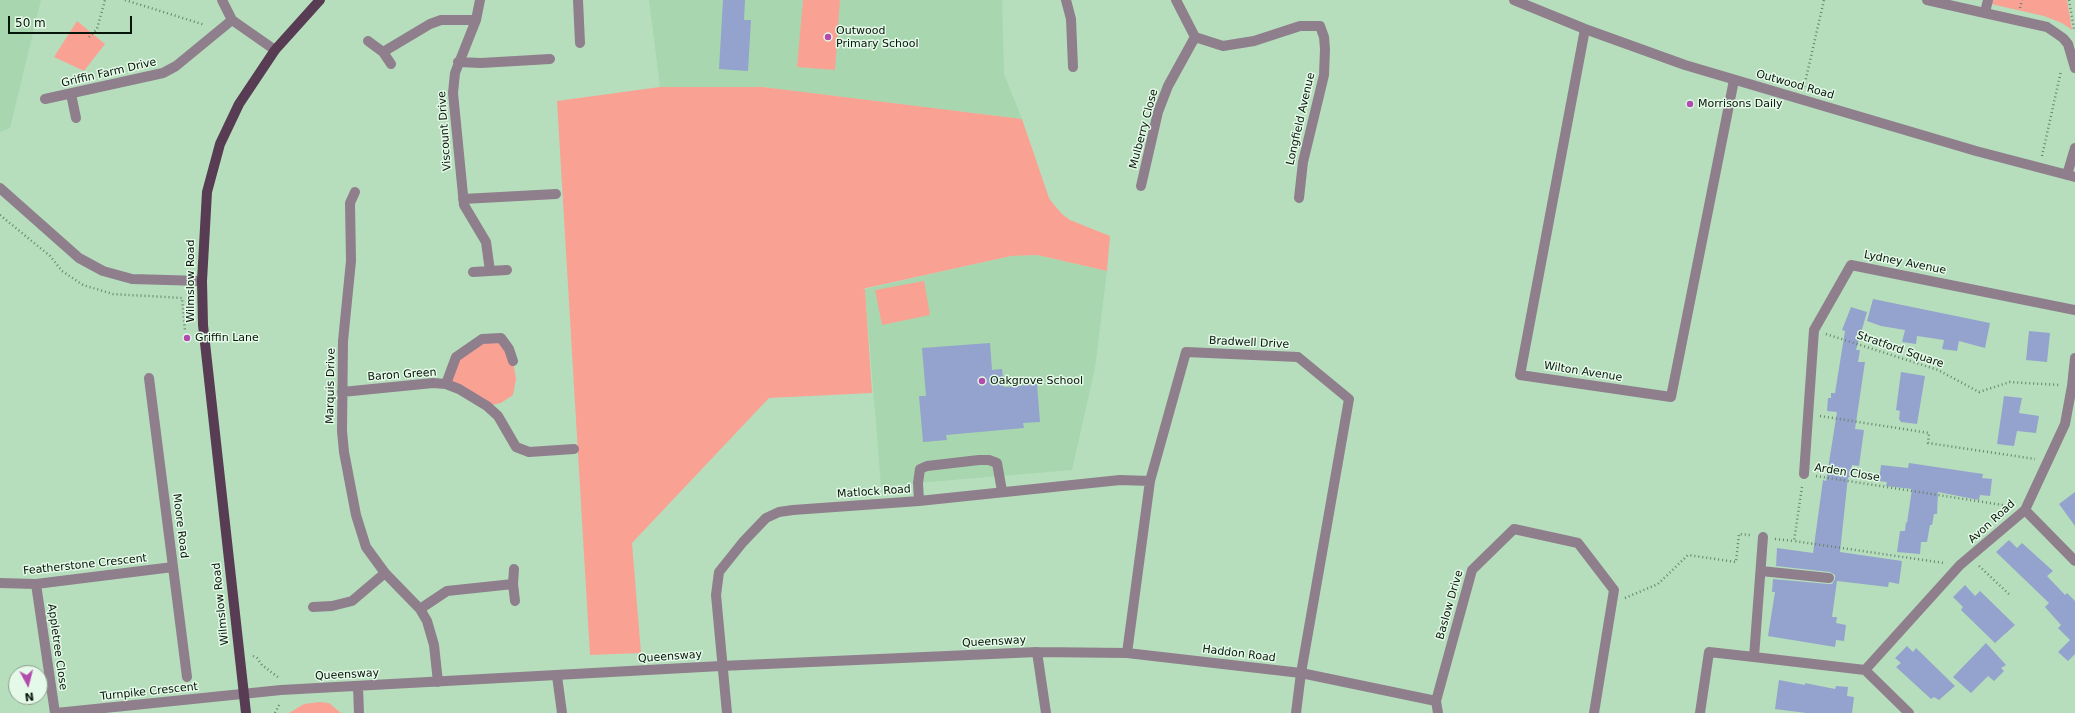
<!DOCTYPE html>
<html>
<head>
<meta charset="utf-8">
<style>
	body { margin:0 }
	#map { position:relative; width:2075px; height:713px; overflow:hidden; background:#b6debc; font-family:"DejaVu Sans",sans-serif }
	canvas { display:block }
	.north { position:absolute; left:8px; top:665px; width:40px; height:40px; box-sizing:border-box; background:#e5f9e8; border:1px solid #8c9e8f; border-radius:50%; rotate:173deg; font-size:11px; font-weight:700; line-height:16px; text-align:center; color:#061509 }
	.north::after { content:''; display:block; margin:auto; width:14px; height:18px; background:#b34bae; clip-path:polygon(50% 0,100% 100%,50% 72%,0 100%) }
	.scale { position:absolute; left:8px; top:16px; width:124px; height:18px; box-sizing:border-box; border:2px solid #061509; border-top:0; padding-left:5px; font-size:12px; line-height:14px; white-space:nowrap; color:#061509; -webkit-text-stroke:3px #e5f9e8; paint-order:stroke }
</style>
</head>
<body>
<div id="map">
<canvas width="2075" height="713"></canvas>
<div class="north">N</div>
<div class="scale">50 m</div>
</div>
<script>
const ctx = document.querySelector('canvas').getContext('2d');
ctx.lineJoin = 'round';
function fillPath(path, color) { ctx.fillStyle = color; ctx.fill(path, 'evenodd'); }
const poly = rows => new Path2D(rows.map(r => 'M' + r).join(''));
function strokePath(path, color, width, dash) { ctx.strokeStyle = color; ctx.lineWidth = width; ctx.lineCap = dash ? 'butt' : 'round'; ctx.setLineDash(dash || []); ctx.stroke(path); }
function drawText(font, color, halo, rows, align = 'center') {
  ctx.font = font + ' "DejaVu Sans",sans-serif'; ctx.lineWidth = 3; ctx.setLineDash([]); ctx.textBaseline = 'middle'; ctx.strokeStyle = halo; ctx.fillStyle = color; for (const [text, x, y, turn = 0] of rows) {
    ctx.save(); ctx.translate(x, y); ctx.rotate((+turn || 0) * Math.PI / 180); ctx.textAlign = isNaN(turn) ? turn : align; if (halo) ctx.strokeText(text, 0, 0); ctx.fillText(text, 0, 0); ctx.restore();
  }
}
const built = poly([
	[0,0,41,0,10,128,0,132],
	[649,0,1002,0,1004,74,1022,119,763,87,660,87],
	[1037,255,1107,271,1095,368,1072,470,881,486,865,289,1011,256]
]);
const green = poly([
	[803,0,840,0,835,70,797,67],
	[1992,0,2067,0,2072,30,2062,23,2044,16,1991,4],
	[77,21,105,44,84,71,54,57],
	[660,87,763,87,1022,119,1049,198,1055,206,1062,214,1070,220,1110,236,1107,271,1037,255,1011,256,862,289,865,289,872,393,769,398,632,543,641,653,590,655,557,101],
	[924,281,930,315,882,325,875,290],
	[501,338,513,361,516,379,513,395,501,403,487,406,446,384,465,350],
	[319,702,329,703,341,713,289,713,304,704]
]);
const building = poly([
	[723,0,745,0,744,20,751,20,748,71,719,69],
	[1873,299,1990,323,1985,348,1959,341,1957,351,1942,349,1944,340,1917,336,1916,344,1902,342,1905,330,1881,326,1867,321],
	[1851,307,1867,312,1856,350,1860,350,1858,362,1865,362,1855,429,1864,430,1859,466,1852,465,1850,477,1848,477,1840,552,1902,561,1899,584,1889,582,1888,587,1837,581,1832,617,1837,617,1836,623,1846,625,1844,641,1836,640,1835,647,1768,636,1775,592,1772,592,1773,579,1828,584,1832,584,1835,579,1835,575,1830,572,1776,566,1777,548,1813,553,1823,480,1826,481,1837,412,1827,411,1828,398,1831,398,1831,393,1835,393,1845,331,1842,330],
	[2029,331,2050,333,2047,362,2026,360],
	[990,343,992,370,1002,369,1004,387,1037,384,1040,422,1023,423,1024,428,946,435,947,440,923,442,919,396,926,396,922,348],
	[1901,372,1925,376,1917,424,1901,422,1899,419,1900,411,1896,410],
	[2004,396,2022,398,2019,413,2039,416,2036,433,2017,431,2014,446,1997,444],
	[1909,463,1983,474,1982,478,1992,479,1990,496,1980,495,1979,500,1938,492,1937,514,1934,514,1932,525,1930,525,1927,542,1921,542,1920,554,1897,552,1900,531,1905,531,1906,522,1907,523,1912,489,1886,486,1887,482,1879,481,1881,465,1908,468],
	[2075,492,2075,526,2059,504],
	[2009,540,2017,548,2022,543,2053,571,2047,576,2065,595,2067,593,2075,601,2075,654,2068,661,2058,652,2070,640,2058,628,2061,625,2045,607,2049,603,1996,552],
	[1965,585,1975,596,1980,591,2015,625,1995,643,1961,610,1963,607,1953,597],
	[1986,643,2006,665,2001,668,2004,671,1994,681,1988,676,1971,693,1953,677],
	[1907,646,1913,652,1916,648,1955,686,1939,700,1934,697,1931,699,1896,667,1901,663,1895,658],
	[1779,680,1805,685,1805,683,1835,689,1836,686,1848,687,1847,696,1854,697,1852,713,1806,713,1775,709]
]);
const path = poly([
	[125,0,205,25],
	[2069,0,2074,29],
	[2020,8,2022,0],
	[89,37,97,29,105,0],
	[1804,87,1824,0],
	[2042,156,2061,71],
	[0,215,50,256,62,271,83,285,113,294,182,298,185,331],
	[1826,334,1938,370,1979,392,2010,382,2060,385],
	[1820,416,1929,433,1928,443,2035,459],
	[1816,476,2009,506],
	[1802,487,1794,541,1944,563],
	[1775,539,1794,541],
	[1979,566,2009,594],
	[1625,598,1658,584,1688,555,1736,562,1739,534,1750,535],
	[253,656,257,658,262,665,279,678],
	[275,713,280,703]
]);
const minor = poly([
	[222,0,232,20,275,50],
	[480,0,476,20,455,73,453,93,464,205,486,242,490,271],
	[578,0,580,43],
	[1066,0,1071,19,1073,67],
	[1176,0,1195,37,1223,46,1254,41,1300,26,1320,26,1324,37,1325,49,1324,75,1303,162,1299,198],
	[1514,0,1585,29,1685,65,1976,151,2075,177],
	[1927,0,2047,27,2063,38,2068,44,2075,68],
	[1985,12,1988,0],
	[1585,29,1520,375,1671,397,1734,80],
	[368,41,383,52,391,64],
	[383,52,430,24,441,20,476,20],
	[458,62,481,63,550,59],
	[71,94,76,118],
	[45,99,163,73,176,66,232,20],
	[2067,175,2075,148],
	[1141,186,1158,112,1168,86,1195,37],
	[0,188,79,258,103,271,132,279,202,281],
	[355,192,350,203,351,261,343,341,342,431,344,452,356,515,366,547,385,573,420,609,427,621,434,645,438,682],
	[463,199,556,194],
	[473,272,507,270],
	[149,378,187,677],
	[446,384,456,357,482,339,501,338,509,349,513,361],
	[342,392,433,383,446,384,459,389,487,406,498,416,516,447,529,452,574,449],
	[1804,474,1814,330,1851,265,2075,310],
	[919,501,918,483,920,469,927,466,979,460,989,460,997,463,1002,491],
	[2025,510,2075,561],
	[1763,537,1754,657,1865,670,1960,565,2025,510,2065,424,2072,386,2075,358],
	[514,569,513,584,515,601],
	[1761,571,1829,578],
	[0,583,36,584,173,567],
	[36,584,55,713],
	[313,607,332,606,352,601,385,573],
	[420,609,447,591,513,584],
	[1037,652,1127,653,1301,673,1436,701],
	[1127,653,1150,481,1186,352,1298,357,1349,399,1301,673,1296,713],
	[1865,670,1909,713],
	[557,676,562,713],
	[358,687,359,713],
	[56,713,281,690,721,666,1037,652,1046,713],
	[727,713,716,595,719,572,743,542,766,518,779,512,793,510,919,501,1120,480,1150,481],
	[1438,713,1436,701,1472,570,1514,529,1578,543,1614,590,1594,713],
	[1700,713,1709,652,1754,657]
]);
const major = poly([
	[246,713,203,325,202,281,207,192,220,144,239,104,275,50,320,0]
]);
const markers = [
	[828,37,4,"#b34bae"],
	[1690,104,4,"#b34bae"],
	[187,338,4,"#b34bae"],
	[982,381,4,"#b34bae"]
];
const poiNames = [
	["Outwood",836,31],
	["Primary School",836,44],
	["Morrisons Daily",1698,104],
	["Griffin Lane",195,338],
	["Oakgrove School",990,381]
];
const streetNames = [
	["Griffin Farm Drive",109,73,-13],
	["Outwood Road",1795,85,16],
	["Longfield Avenue",1301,119,-77],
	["Mulberry Close",1144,129,-75],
	["Viscount Drive",445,131,-94],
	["Lydney Avenue",1905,263,11],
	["Wilmslow Road",191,281,-90],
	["Bradwell Drive",1249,343,3],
	["Stratford Square",1900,350,19],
	["Wilton Avenue",1583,372,9],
	["Baron Green",402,375,-4],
	["Marquis Drive",331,386,-89],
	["Arden Close",1847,473,9],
	["Matlock Road",874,492,-4],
	["Avon Road",1992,522,-42],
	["Moore Road",180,526,83],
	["Featherstone Crescent",85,565,-6],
	["Wilmslow Road",221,604,-96],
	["Baslow Drive",1450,605,-74],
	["Queensway",994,642,-3],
	["Appletree Close",57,647,82],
	["Haddon Road",1239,654,7],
	["Queensway",670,657,-4],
	["Queensway",347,675,-3],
	["Turnpike Crescent",149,692,-6]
];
fillPath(built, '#a7d6af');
fillPath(green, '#f9a294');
fillPath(building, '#94a3cd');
strokePath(path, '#67846c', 2.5, [1, 3]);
strokePath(minor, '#8f7f8d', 10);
strokePath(major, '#573c54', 10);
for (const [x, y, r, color] of markers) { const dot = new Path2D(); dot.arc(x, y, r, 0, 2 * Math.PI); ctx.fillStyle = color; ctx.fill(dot); strokePath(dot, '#e5f9e8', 1.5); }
drawText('11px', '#061509', '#e5f9e8', poiNames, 'left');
drawText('11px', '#061509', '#e5f9e8', streetNames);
</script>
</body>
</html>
